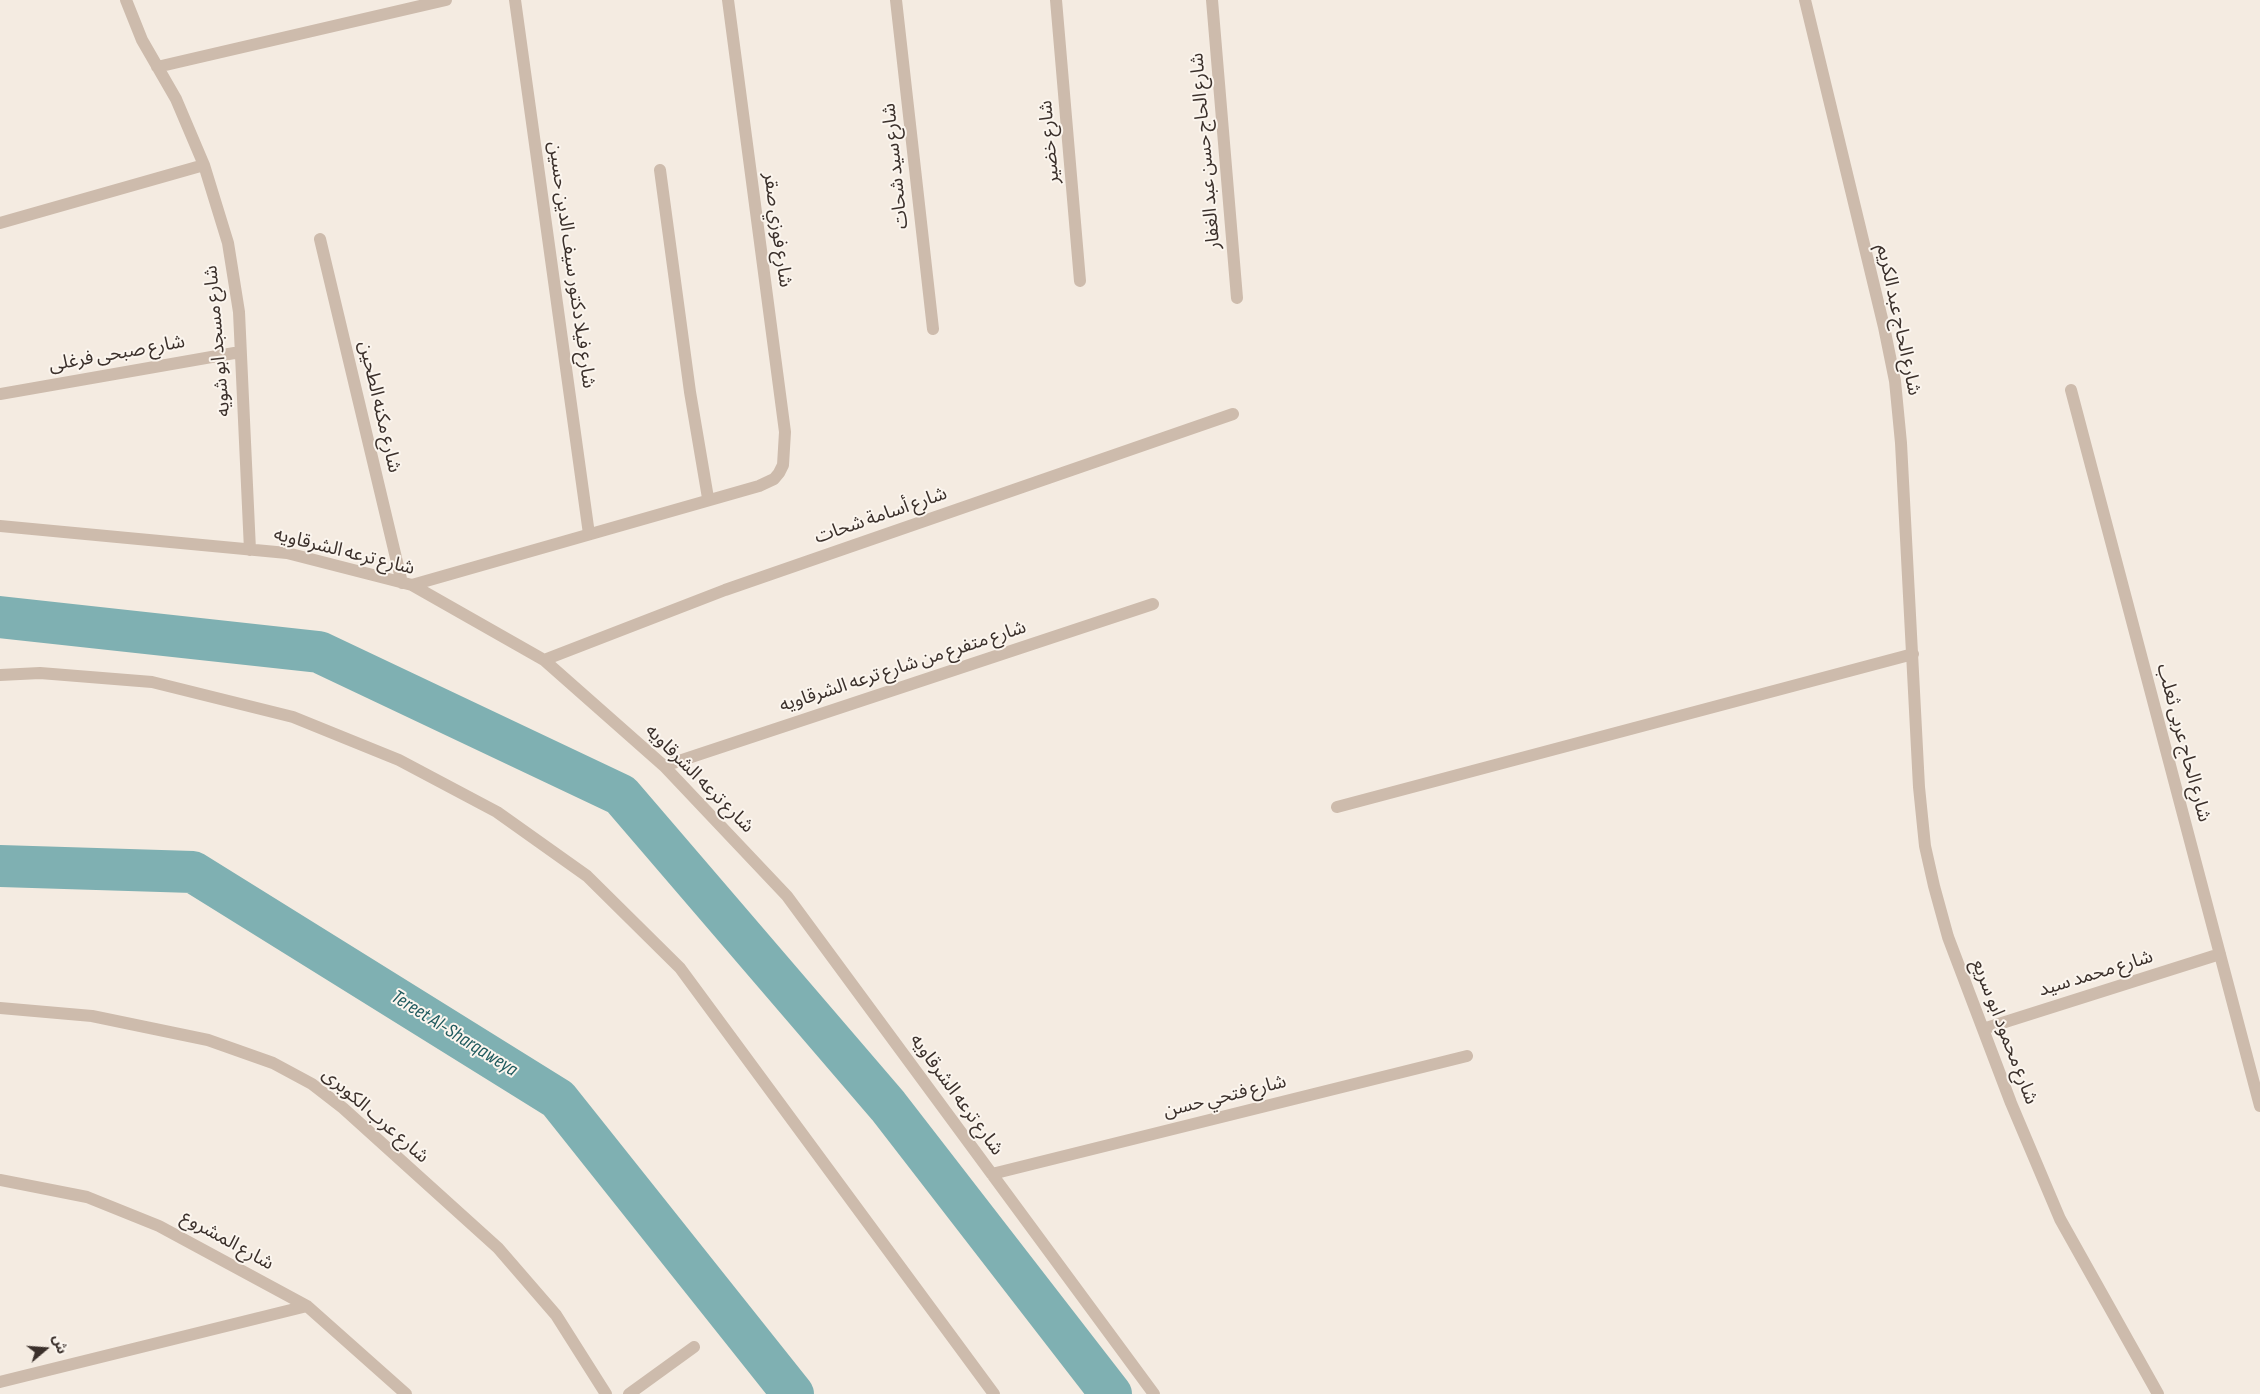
<!DOCTYPE html>
<html>
<head>
<meta charset="utf-8">
<style>
	body { margin:0 }
	#map { position:relative; width:2260px; height:1394px; overflow:hidden; background:#f4ebe1; font-family:"Sofia Sans Condensed","Noto Sans Arabic",sans-serif }
	canvas { display:block }
	.north { position:absolute; left:20px; top:1324px; width:50px; height:50px; -webkit-text-stroke:4px #fbf5ee; paint-order:stroke; rotate:72deg; font-size:14px; font-weight:700; line-height:20px; text-align:center; color:#3b302b }
	.north::after { content:''; display:block; margin:auto; width:18px; height:22px; background:#3b302b; clip-path:polygon(50% 0,100% 100%,50% 72%,0 100%) }
</style>
</head>
<body>
<div id="map">
<canvas width="2260" height="1394"></canvas>
<div class="north">ش</div>
</div>
<script>
const ctx = document.querySelector('canvas').getContext('2d');
ctx.lineJoin = 'round';
const poly = rows => new Path2D(rows.map(r => 'M' + r).join(''));
function strokePath(path, color, width, dash) { ctx.strokeStyle = color; ctx.lineWidth = width; ctx.lineCap = dash ? 'butt' : 'round'; ctx.setLineDash(dash || []); ctx.stroke(path); }
function drawText(font, color, halo, rows, align = 'center') {
  ctx.font = font + ' "Sofia Sans Condensed","Noto Sans Arabic",sans-serif'; ctx.lineWidth = 4; ctx.setLineDash([]); ctx.textBaseline = 'middle'; ctx.strokeStyle = halo; ctx.fillStyle = color; for (const [text, x, y, turn = 0] of rows) {
    ctx.save(); ctx.translate(x, y); ctx.rotate((+turn || 0) * Math.PI / 180); ctx.textAlign = isNaN(turn) ? turn : align; if (halo) ctx.strokeText(text, 0, 0); ctx.fillText(text, 0, 0); ctx.restore();
  }
}
const canal = poly([
	[0,617,319,652,621,795,888,1106,1111,1394],
	[0,866,193,872,558,1099,793,1394]
]);
const minor = poly([
	[126,0,142,40,176,99,204,165,228,243,239,312,250,550],
	[515,0,589,534],
	[896,0,933,329],
	[1056,0,1080,281],
	[1212,0,1237,298],
	[1805,0,1884,327,1895,381,1901,443,1919,787,1925,846,1934,886,1948,937,2011,1103,2060,1219,2158,1394],
	[157,67,446,0],
	[660,170,690,392,708,498],
	[0,223,204,165],
	[320,239,402,583],
	[2071,390,2260,1106],
	[0,394,240,352],
	[0,526,287,553,412,585,544,660,664,766,787,896,1154,1394],
	[412,585,759,486,774,479,779,473,783,465,785,432,728,0],
	[544,660,725,590,1233,414],
	[0,675,40,673,152,682,293,717,399,760,497,812,587,876,680,968,994,1394],
	[664,766,1153,604],
	[1337,807,1913,654],
	[0,1008,92,1016,208,1040,273,1063,312,1084,343,1108,498,1248,556,1315,606,1394],
	[1983,1029,2220,954],
	[992,1174,1467,1056],
	[0,1180,87,1197,159,1226,307,1306,406,1394],
	[0,1382,307,1306],
	[629,1394,694,1347]
]);
const streetNames = [
	["شارع خضير",1050,142,-95],
	["شارع الحاج حسن عبد الغفار",1206,151,-95],
	["شارع سيد شحات",896,166,-96],
	["شارع فوزي صقر",777,230,82],
	["شارع فيلا دكتور سيف الدين حسين",571,265,82],
	["شارع الحاج عبد الكريم",1898,320,78],
	["شارع مسجد ابو شويه",218,341,-95],
	["شارع صبحى فرغلى",117,354,-10],
	["شارع مكنه الطحين",379,407,77],
	["شارع أسامة شحات",881,516,-19],
	["شارع ترعه الشرقاويه",344,552,14],
	["شارع متفرع من شارع ترعه الشرقاويه",903,667,-18],
	["شارع الحاج عربى ثعلب",2183,743,75],
	["شارع ترعه الشرقاويه",699,779,45],
	["شارع محمد سيد",2096,974,-17],
	["شارع محمود ابو سريع",2004,1032,69],
	["شارع ترعه الشرقاويه",956,1095,54],
	["شارع فتحي حسن",1225,1097,-14],
	["شارع عرب الكوبرى",375,1116,41],
	["شارع المشروع",227,1241,29]
];
const waterNames = [
	["Tereet Al-Sharqaweya",454,1034,32]
];
strokePath(canal, '#7fb0b2', 42);
strokePath(minor, '#cdbbac', 12);
drawText('19px', '#3b302b', '#fbf5ee', streetNames);
drawText('italic 20px', '#1f5a5e', '#fbf5ee', waterNames);
</script>
</body>
</html>
